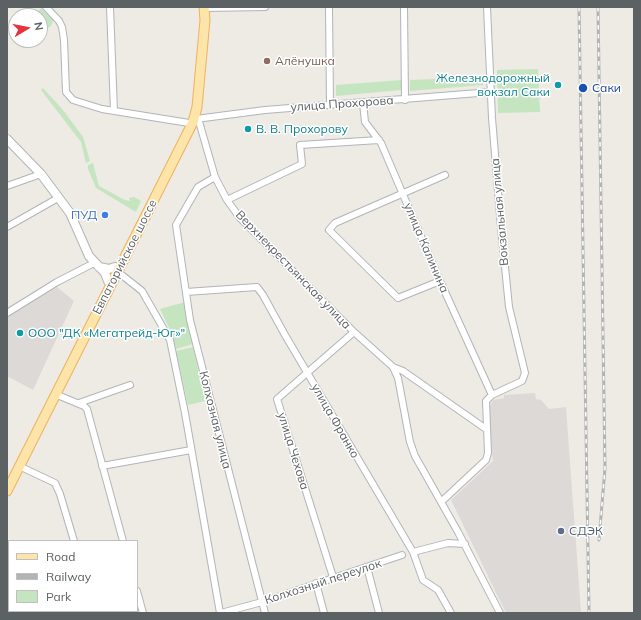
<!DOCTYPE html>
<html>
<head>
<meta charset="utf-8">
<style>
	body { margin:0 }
	#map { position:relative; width:641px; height:620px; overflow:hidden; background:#eeeae4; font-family:Mulish,sans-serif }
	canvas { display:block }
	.frame { position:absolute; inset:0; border:8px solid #5c6164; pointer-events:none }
	.legend { position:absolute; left:8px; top:540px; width:130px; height:72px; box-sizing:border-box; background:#fff; border:1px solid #bec0c1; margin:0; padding:5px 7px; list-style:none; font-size:12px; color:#5c6164 }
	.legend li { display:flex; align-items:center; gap:8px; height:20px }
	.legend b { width:20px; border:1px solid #bec0c1 }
	.north { position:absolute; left:8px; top:8px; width:40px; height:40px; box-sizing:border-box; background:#fff; border:1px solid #bec0c1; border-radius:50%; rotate:80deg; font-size:11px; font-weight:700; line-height:16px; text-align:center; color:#5c6164 }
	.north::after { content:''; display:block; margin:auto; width:14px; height:18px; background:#e6323c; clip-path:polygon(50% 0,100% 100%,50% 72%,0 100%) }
</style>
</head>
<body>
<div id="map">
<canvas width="641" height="620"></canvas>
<div class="frame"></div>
<ul class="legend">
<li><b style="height:5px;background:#fde4a9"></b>Road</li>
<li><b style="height:5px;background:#b2b3b4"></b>Railway</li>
<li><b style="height:11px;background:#c5e5c1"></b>Park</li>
</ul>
<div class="north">N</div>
</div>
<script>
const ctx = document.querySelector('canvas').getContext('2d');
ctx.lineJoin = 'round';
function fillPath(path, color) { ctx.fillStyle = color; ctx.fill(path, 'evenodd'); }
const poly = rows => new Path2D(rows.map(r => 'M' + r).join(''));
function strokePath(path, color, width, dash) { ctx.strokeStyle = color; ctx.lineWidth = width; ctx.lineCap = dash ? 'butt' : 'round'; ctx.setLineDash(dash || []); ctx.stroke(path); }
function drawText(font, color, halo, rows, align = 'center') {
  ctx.font = font + ' Mulish,sans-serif'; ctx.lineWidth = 3; ctx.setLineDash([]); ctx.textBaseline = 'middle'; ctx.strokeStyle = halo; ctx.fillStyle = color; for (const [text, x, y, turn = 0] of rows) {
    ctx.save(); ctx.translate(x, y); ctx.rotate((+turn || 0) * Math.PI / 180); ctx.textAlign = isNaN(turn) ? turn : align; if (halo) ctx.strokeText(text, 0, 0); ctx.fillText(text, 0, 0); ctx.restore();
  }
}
const industrial = poly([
	[57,287,74,301,33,390,7,376,7,317],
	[535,393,536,399,541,400,549,409,566,407,581,613,506,613,451,500,493,461,488,411,493,400,504,398,504,395]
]);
const green = poly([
	[41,8,53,20,51,26,40,33,40,16,35,16],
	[538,69,540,112,498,113,497,70],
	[483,77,483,85,410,91,410,80],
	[402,80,401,90,336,96,336,85],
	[43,88,63,110,83,137,90,161,86,163,81,142,41,90],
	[93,163,99,186,125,200,130,201,129,198,134,197,141,201,136,212,96,188,88,169,88,165],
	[185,302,193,344,176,349,173,336,160,309],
	[193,347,205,401,188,405,176,351]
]);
const street = poly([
	[46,7,59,21,62,27,64,40,66,92,73,100,102,109,189,123],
	[110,7,114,111],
	[329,7,330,105],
	[404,7,405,100],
	[204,8,265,7],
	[363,103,365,122,381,143,440,281,492,395],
	[198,118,215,177,227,200,240,218,354,332,393,367,398,378,410,442,415,456,458,532,500,613],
	[196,119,265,110,491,92],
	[215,177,198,187,176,225,190,320,265,613],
	[7,186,41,174],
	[227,200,302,164,300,145,379,140],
	[7,227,58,198],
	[118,272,142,291,170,340,185,413,220,613],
	[440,281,398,298,329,230,335,223,445,175],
	[186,292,257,287,263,295,285,335,413,552,423,580,438,590,451,613],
	[7,313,57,282,94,263],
	[393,367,403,371,486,429],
	[55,394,84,406,87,409,123,541],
	[79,403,130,385],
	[19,466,55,483,60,494,74,541],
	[102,466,191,450],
	[441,502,486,460,488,453,486,401,492,395,522,381,525,373,509,307,501,227,492,118,487,7],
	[413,552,448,543,465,544],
	[367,567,379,613],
	[333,577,277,399,354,332],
	[316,583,324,613],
	[137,591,143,613],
	[93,611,93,613],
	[221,613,262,602,402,555]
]);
const secondary = poly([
	[7,139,41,174,70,213,89,256,105,273,108,281],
	[99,267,109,269,115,267]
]);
const primary = poly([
	[7,491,193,122,197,107,205,20,204,7]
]);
const rail = poly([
	[579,7,589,613],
	[598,7,605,468,599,540]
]);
const markers = [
	[267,61,4,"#8d6e63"],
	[558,85,4,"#0f9aa8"],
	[583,88,5,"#1a4fb4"],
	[248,129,4,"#0f9aa8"],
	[105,215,4,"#3f7fe0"],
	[20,333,4,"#0f9aa8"],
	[561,531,4,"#5c6f8a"]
];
const educationNames = [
	["Алёнушка",275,61]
];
const cultureNames = [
	["Железнодорожный",550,78,"right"],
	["вокзал Саки",550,92,"right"],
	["В. В. Прохорову",256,129],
	["ООО \"ДК «Мегатрейд-Юг»\"",28,333]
];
const transitNames = [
	["Саки",592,88]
];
const streetNames = [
	["улица Прохорова",342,104,-4],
	["Вокзальная улица",500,212,-95],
	["улица Калинина",426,248,67],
	["Евпаторийское шоссе",125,257,-63],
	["Верхнекрестьянская улица",293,270,46],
	["Колхозная улица",215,420,76],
	["улица Франко",335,421,60],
	["улица Чехова",293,451,73],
	["Колхозный переулок",323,582,-18]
];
const shopNames = [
	["ПУД",97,215]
];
const serviceNames = [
	["СДЭК",569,531]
];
fillPath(industrial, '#ddd9d6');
fillPath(green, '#c5e5c1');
strokePath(street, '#b1b5b9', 8);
strokePath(secondary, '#b0b5b9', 10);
strokePath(primary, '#efb25c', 11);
strokePath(street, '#fff', 6);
strokePath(secondary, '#fff', 8);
strokePath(primary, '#fde4a9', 9);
strokePath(rail, '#b2b3b4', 3);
strokePath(rail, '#fff', 1.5, [4.5]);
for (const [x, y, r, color] of markers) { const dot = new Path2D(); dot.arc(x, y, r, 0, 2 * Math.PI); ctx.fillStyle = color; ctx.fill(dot); strokePath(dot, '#fff', 1.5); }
drawText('12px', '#785e54', '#fff', educationNames, 'left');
drawText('12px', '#0d838f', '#fff', cultureNames, 'left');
drawText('12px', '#164399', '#fff', transitNames, 'left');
drawText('12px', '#5c6164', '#fff', streetNames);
drawText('12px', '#366cbe', '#fff', shopNames, 'right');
drawText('12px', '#4e5e75', '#fff', serviceNames, 'left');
</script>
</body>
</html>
